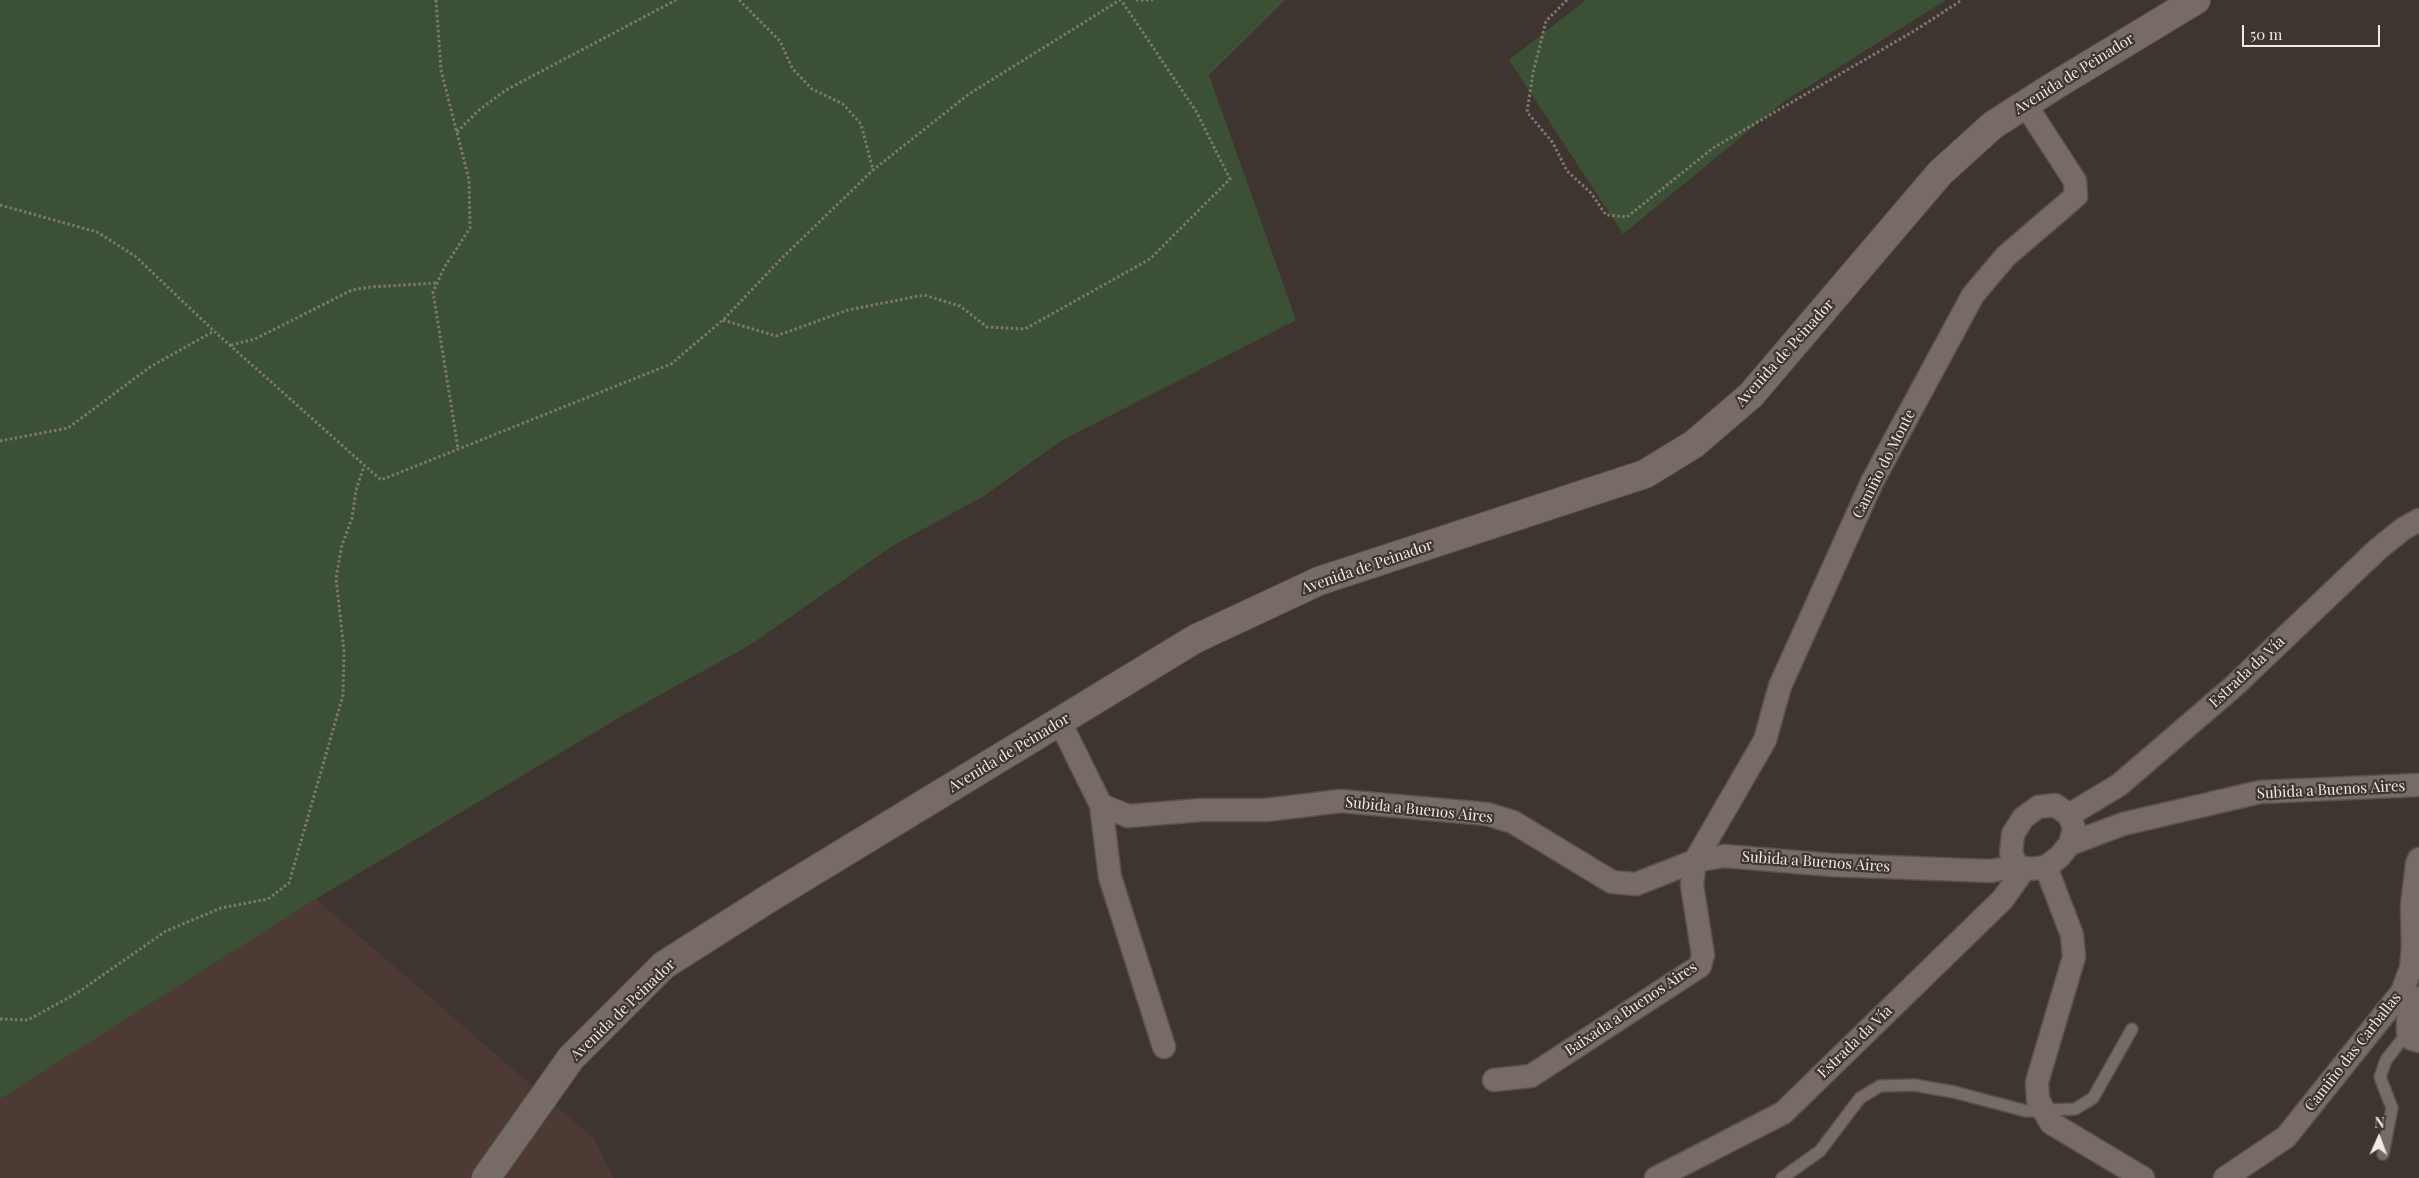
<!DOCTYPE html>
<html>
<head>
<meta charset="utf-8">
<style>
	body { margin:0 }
	#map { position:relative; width:2419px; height:1178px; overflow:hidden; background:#3e3530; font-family:"Playfair Display",serif }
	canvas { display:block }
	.north { position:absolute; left:2354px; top:1113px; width:50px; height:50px; -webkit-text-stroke:4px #3e3530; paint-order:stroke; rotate:2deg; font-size:14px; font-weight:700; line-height:20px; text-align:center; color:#f0eae6 }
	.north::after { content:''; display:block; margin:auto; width:18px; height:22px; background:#f0eae6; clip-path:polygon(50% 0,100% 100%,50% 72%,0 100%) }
	.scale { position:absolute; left:2242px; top:25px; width:138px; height:22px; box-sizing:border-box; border:2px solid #f0eae6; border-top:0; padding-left:6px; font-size:15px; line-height:18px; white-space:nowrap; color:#f0eae6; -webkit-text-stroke:4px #3e3530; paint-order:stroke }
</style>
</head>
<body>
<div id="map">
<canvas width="2419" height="1178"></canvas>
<div class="north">N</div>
<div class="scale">50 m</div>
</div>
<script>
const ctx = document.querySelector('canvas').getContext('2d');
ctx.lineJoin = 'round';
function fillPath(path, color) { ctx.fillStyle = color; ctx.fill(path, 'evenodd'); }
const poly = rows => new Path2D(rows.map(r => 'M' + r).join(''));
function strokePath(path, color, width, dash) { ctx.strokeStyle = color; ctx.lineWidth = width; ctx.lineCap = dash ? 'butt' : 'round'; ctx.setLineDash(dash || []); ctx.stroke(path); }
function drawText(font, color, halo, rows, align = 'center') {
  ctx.font = font + ' "Playfair Display",serif'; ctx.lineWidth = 4.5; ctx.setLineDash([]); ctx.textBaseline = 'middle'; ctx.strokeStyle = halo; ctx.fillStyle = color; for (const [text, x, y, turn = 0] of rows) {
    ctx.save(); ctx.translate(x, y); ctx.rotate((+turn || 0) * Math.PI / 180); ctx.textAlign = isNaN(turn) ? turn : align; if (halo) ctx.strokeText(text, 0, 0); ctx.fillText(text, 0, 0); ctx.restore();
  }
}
const industrial = poly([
	[316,899,594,1139,613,1178,0,1178,0,1099]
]);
const green = poly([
	[0,0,1285,0,1209,75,1296,320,1061,441,984,496,894,545,750,645,622,716,316,899,0,1099],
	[1586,0,1946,0,1785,101,1623,234,1509,60]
]);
const path = poly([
	[436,0,441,70,469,180,470,228,444,268,433,292,458,448],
	[739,0,780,41,792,68,812,89,843,104,861,124,873,170],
	[1136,0,1153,0],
	[1567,0,1546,21,1533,73,1527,112,1553,143,1567,171,1591,193,1606,215,1627,217,1713,148,1914,31,1962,0],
	[457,132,478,111,506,90,676,0],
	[0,205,97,232,135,256,214,331,381,480,671,364,723,320,782,258,873,170,969,94,1120,0],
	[723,320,776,336,848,310,924,295,960,306,987,327,1025,329,1150,259,1230,179,1196,111,1121,0],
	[231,345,255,339,352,290,371,287,437,283],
	[0,441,68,428,150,367,214,331],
	[0,1019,28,1020,77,993,166,931,221,908,268,899,289,883,343,695,344,651,336,578,342,545,352,518,356,490,364,466]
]);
const service = poly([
	[2383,1154,2392,1108,2380,1077,2386,1060,2408,1032],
	[1782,1178,1820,1151,1860,1098,1880,1086,1914,1085,1954,1092,2026,1111,2075,1109,2093,1098,2132,1029]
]);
const minor = poly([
	[1060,722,1101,805,1128,816,1201,810,1266,810,1341,801,1487,814,1513,822,1612,882,1636,884,1695,861,1724,856,1832,865,1991,871,2017,866],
	[1101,805,1110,877,1164,1047],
	[2055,805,2069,815,2074,828,2070,844,2059,857,2046,867,2029,869,2017,866,2011,853,2013,834,2023,818,2038,807,2055,805],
	[2069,815,2119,785,2233,687,2378,549,2403,529,2419,520],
	[2070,844,2123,824,2260,792,2419,785],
	[2046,867,2072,935,2074,957,2037,1082,2038,1100,2051,1123,2143,1178],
	[2419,998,2408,1019,2408,1032,2412,1039,2419,1041],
	[1494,1080,1531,1076,1700,966,1703,955,1692,885,1695,861,1765,740,1780,686,1872,482,1973,295,2006,256,2076,196,2075,181,2025,104],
	[1656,1178,1783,1113,2003,899,2025,868],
	[2225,1178,2286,1137,2402,992,2411,968,2413,948,2412,906,2417,864,2419,859]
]);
const tertiary = poly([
	[486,1178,571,1058,664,965,771,897,1195,639,1319,581,1645,474,1694,444,1751,395,1940,173,1993,125,2054,86,2196,0]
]);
const streetNames = [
	["Avenida de Peinador",2074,74,-32],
	["Avenida de Peinador",1785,353,-48],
	["Camiño do Monte",1884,464,-63],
	["Avenida de Peinador",1367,567,-19],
	["Estrada da Vía",2247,672,-43],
	["Avenida de Peinador",1009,753,-31],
	["Subida a Buenos Aires",2331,790,-3],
	["Subida a Buenos Aires",1419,810,6],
	["Subida a Buenos Aires",1816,862,4],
	["Baixada a Buenos Aires",1631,1009,-34],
	["Avenida de Peinador",623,1010,-44],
	["Estrada da Vía",1855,1042,-44],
	["Camiño das Carballas",2353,1052,-52]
];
fillPath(industrial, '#4e3a34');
fillPath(green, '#3b5034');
strokePath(service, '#5a524e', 14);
strokePath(minor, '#5a524e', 25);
strokePath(tertiary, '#5a524e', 30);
strokePath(path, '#7f7772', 3, [2.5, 2.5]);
strokePath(service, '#766c65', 11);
strokePath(minor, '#766c65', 22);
strokePath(tertiary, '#766c65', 28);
drawText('15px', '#f0eae6', '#3e3530', streetNames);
</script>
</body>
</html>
